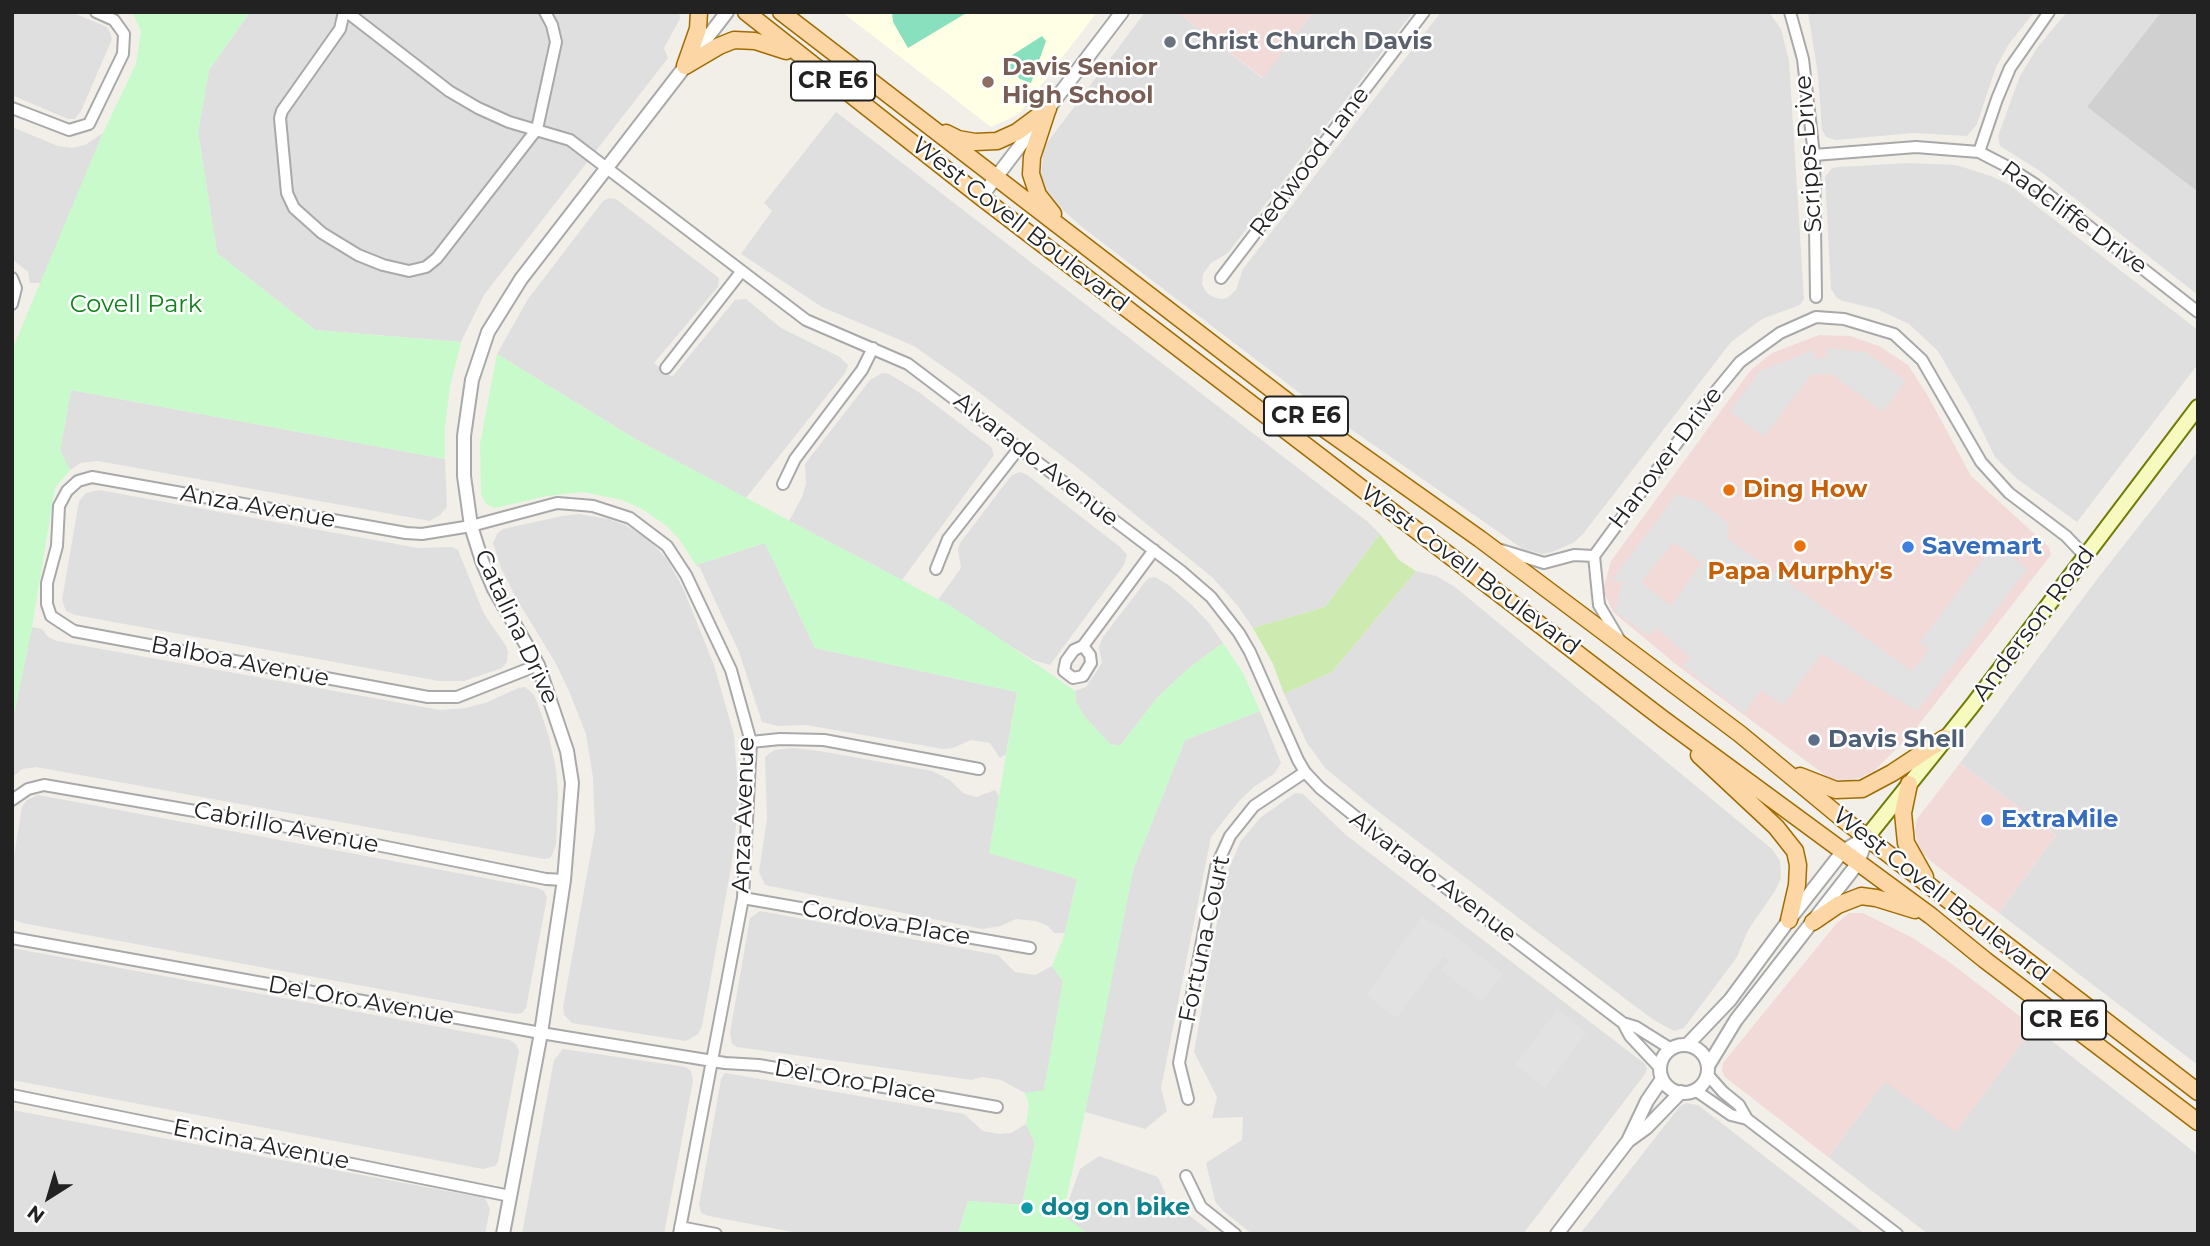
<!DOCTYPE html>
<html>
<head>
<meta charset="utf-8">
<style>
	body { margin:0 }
	#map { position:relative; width:2210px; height:1246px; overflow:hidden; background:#f2efe9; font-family:Montserrat,sans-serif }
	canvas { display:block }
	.frame { position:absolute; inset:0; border:14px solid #222; pointer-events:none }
	.north { position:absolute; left:14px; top:1162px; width:70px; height:70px; -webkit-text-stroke:5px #fff; paint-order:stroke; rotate:217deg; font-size:19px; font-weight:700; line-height:28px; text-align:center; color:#222 }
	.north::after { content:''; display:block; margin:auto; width:24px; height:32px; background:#222; clip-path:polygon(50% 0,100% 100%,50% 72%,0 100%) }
</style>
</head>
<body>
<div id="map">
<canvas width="2210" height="1246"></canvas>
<div class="frame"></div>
<div class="north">N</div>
</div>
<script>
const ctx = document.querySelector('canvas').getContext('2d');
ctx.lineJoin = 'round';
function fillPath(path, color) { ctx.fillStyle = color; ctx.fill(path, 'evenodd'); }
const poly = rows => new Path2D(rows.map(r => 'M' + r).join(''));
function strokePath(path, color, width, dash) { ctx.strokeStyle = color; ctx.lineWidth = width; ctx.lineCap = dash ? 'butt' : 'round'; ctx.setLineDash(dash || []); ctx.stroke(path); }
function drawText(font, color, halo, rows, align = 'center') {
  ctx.font = font + ' Montserrat,sans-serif'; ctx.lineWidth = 5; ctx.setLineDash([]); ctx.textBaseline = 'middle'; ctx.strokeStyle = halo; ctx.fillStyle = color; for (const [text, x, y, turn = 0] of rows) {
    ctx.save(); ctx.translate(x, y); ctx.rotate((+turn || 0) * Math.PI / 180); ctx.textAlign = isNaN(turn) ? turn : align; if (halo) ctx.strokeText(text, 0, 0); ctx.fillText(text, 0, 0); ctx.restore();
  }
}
const residential = poly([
	[12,12,71,12,107,27,110,33,112,39,81,111,75,119,68,119,12,95],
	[250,12,679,12,680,19,664,48,668,58,484,295,461,342,315,330,217,253,198,132,209,70],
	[1145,12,1177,12,1262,78,1313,12,1413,12,1228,253,1211,263,1203,274,1202,284,1206,292,1213,297,1221,299,1227,298,1236,290,1243,269,1441,12,1769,12,1781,29,1789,61,1804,299,1800,305,1762,319,1731,342,1583,534,1573,543,1552,552,1542,554,1523,549,1309,400,1082,227,1052,200,1044,189,1041,175,1044,147],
	[1808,12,2034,12,2009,44,1996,67,1977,124,1967,136,1913,133,1836,140,1826,137,1822,130,1818,75],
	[2067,12,2161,12,2087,107,2198,192,2198,295,2040,171,2000,146,1998,136,2020,76,2037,48],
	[836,112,1368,522,1380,534,1325,607,1253,628,1238,606,1213,578,1079,469,972,387,914,346,822,307,741,254,772,211,764,203],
	[12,127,58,146,72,148,85,145,103,133,41,283,30,283,28,272,12,259],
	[1909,163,1956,165,1991,176,2008,184,2198,330,2198,364,2077,522,2016,478,1995,457,1970,406,1938,351,1909,324,1877,309,1843,301,1837,298,1831,289,1825,177,1832,168,1838,167],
	[609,198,616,199,719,278,718,287,654,363,672,377,735,300,746,299,781,328,840,357,848,365,845,373,746,498,637,440,497,354,528,299,603,201],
	[882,373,889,374,920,393,991,447,994,455,902,580,789,521,802,497,806,484,805,464,870,380],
	[71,390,445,459,447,507,440,515,430,521,98,461,81,463,70,470,60,451],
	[2198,451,2198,1065,1999,913,2056,835,1960,763,2098,578],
	[1019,472,1026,474,1120,547,1127,555,1124,565,1050,665,1033,660,938,600,961,568,958,550,960,543,1011,476],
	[99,490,418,548,452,547,458,550,484,614,506,646,508,652,507,662,502,668,464,681,439,681,75,615,66,611,62,600,79,501,86,493],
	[579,514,608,519,625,525,647,538,667,559,683,588,714,665,734,735,739,802,731,868,702,1026,698,1034,686,1041,572,1023,564,1015,563,1007,595,830,593,778,586,734,569,691,555,662,516,598,501,568,493,543,497,534,503,529,562,516],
	[765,543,815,648,1017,692,1006,754,1000,758,990,743,971,740,953,748,943,749,806,725,778,726,762,722,739,652,700,568,696,565],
	[1416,571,1436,576,1455,587,1772,849,1780,861,1781,878,1775,891,1748,930,1737,957,1684,1028,1674,1031,1652,1019,1375,809,1325,768,1307,743,1284,694,1332,672],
	[1155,577,1170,586,1192,605,1209,623,1223,643,1189,668,1157,698,1120,746,1110,744,1084,716,1076,702,1075,691,1086,687,1102,663,1099,647,1103,637,1145,582,1149,578],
	[32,627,42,629,48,637,57,641,440,710,466,708,488,702,518,688,525,687,534,695,540,710,549,737,556,769,558,793,556,845,553,853,550,858,544,859,36,767,22,769,14,776,12,724],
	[1260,711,1281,763,1274,774,1255,786,1239,801,1211,837,1161,1088,1167,1111,1145,1129,1085,1112,1133,870,1185,740],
	[793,748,820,751,932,771,950,780,963,793,976,797,995,790,999,796,989,853,1077,878,1065,933,1054,933,1048,926,1036,921,1016,919,1001,926,982,929,765,885,759,872,767,819,765,757,774,750],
	[1295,793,1303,794,1346,835,1645,1064,1647,1069,1645,1074,1523,1234,1252,1234,1222,1210,1215,1201,1206,1163,1242,1140,1243,1117,1212,1118,1217,1097,1194,1052,1225,877,1241,841,1260,818],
	[38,795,538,888,544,891,547,898,526,1008,522,1013,515,1014,22,923,12,919,12,869,22,806,27,800],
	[760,911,998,955,1015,972,1035,975,1052,966,1063,981,1044,1091,1025,1093,1001,1080,982,1077,972,1080,737,1047,732,1044,730,1033,750,918],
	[12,948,510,1040,516,1044,519,1051,498,1162,495,1166,483,1169,12,1080],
	[2034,1027,2198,1155,2198,1234,1928,1234,1828,1157,1885,1081,1956,1131],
	[563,1049,686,1067,691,1071,693,1081,664,1234,522,1234,554,1060],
	[725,1073,964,1114,983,1131,1000,1134,1011,1133,1026,1124,1035,1143,1022,1205,968,1201,958,1234,803,1234,709,1216,701,1213,699,1205,721,1079],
	[1686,1103,1698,1105,1865,1234,1580,1234,1680,1106],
	[12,1110,485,1198,490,1209,485,1234,12,1234],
	[1099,1156,1158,1177,1168,1199,1213,1234,1088,1234,1063,1216,1080,1169]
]);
const commercial = poly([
	[1177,12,1313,12,1263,78],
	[1819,335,1850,336,1879,346,1908,365,1928,396,1971,476,2049,547,2051,555,1913,732,1874,771,1862,777,1847,781,1829,778,1678,666,1613,612,1603,590,1611,561,1750,371,1772,353],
	[1960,763,2056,835,1999,913,1933,863,1923,854,1917,842,1915,829,1917,819],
	[1849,913,1863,913,1911,937,1948,961,2034,1027,1956,1132,1885,1082,1828,1157,1725,1077,1722,1071,1723,1063,1836,924]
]);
const education = poly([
	[842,12,1097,12,1019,114,991,127]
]);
const religious = poly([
	[2161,12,2198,12,2198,192,2087,107]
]);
const grass = poly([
	[1380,534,1399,560,1416,571,1332,672,1284,694,1273,664,1253,628,1325,607]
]);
const park = poly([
	[132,12,250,12,209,70,198,132,217,253,315,330,461,342,450,386,445,427,445,459,71,390,60,451,70,470,55,488,32,627,12,724,12,350,103,133,136,64,141,31],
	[497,354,637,440,949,605,989,631,1075,691,1076,702,1084,716,1110,744,1120,746,1157,698,1189,668,1223,643,1243,673,1260,711,1185,740,1133,870,1094,1070,1063,1215,1088,1234,958,1234,968,1201,1022,1205,1035,1143,1026,1124,1029,1105,1025,1093,1044,1090,1063,981,1052,966,1065,933,1077,879,989,853,1017,692,815,648,765,543,696,565,680,540,667,526,642,509,622,500,583,492,547,496,495,508,486,504,481,494,480,444]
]);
const pitch = poly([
	[892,12,968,12,908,48,893,22],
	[1042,36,1046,41,1031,83,1020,79,1003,61]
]);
const parking = poly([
	[1827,348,1866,352,1906,381,1883,412,1832,374,1812,374,1764,437,1730,411,1760,371,1813,350,1815,359,1827,357],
	[1677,494,1703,503,1729,524,1727,538,1912,671,1929,650,1920,642,1994,544,2028,569,1917,711,1822,654,1783,705,1761,690,1744,713,1683,666,1690,657,1656,627,1653,634,1645,634,1615,611,1623,583,1613,580,1614,577],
	[1674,542,1702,563,1671,606,1641,582],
	[1421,917,1450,932,1503,974,1482,1002,1441,970,1449,961,1443,957,1396,1018,1366,995],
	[1557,1010,1587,1032,1545,1088,1515,1065]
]);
const minor = poly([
	[344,12,340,29,282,111,280,118,287,193,294,208,322,233,358,255,383,265,409,271,426,267,437,258,537,129,556,42,552,25,545,12],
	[347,12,449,91,478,108,509,122,570,140,806,320,908,364,1181,571,1211,597,1239,633,1250,652,1298,760,1305,772,1320,788,1399,852,1623,1023,1636,1027,1671,1049],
	[1790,12,1803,59,1814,155,1816,297],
	[12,108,69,130,89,124,123,54,124,34,114,20,96,12],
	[1979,152,1997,99,2010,68,2049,12],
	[1814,155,1916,147,1979,152,2008,167,2036,185,2198,312],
	[12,278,16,288,12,304],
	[1221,278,1424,12],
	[666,368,741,272],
	[783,484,795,459,862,370,873,348],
	[1501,550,1544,563,1574,555,1594,556],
	[936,569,948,539,1020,447],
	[1619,639,1599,605,1594,556,1707,402,1740,362,1780,333,1816,317,1844,319,1894,334,1922,360,1981,462,2009,493,2066,536,2085,556],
	[1083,646,1090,655,1091,663,1083,676,1073,678,1064,671,1066,661,1074,650,1083,646,1154,550],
	[538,665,457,697,428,697,74,631,51,616,47,604,47,583,57,546,59,506,67,491,78,481,92,477,406,533,422,534,471,526,557,503,582,505,593,506,630,518,667,546,686,575,731,670,751,742,743,898,679,1234],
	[751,742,780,739,824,740,979,769],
	[12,800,28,789,44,785,282,826,546,879,564,880],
	[743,898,1030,948],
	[12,938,541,1033,725,1063,759,1065,997,1107],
	[1623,1023,1630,1036,1660,1068],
	[1707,1074,1723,1092,1739,1105,1747,1119],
	[1695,1090,1731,1115,1747,1119,1897,1234],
	[12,1095,510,1196],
	[1188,1099,1179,1063,1216,867,1230,836,1254,806,1305,772],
	[1186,1176,1201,1207,1235,1234],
	[680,1227,716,1234]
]);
const tertiary = poly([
	[981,197,1122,12],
	[1688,1044,1730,1000,1789,920,1843,851,1867,837],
	'1660 1069a24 24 0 1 1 48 0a24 24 0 1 1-48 0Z',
	[1708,1066,1736,1020,1858,863,1867,837],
	[1628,1141,1646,1128,1681,1092],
	[503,1234,541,1033,564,880,572,783,567,751,538,665,494,589,482,561,471,526,464,476,464,436,472,380,488,332,521,279,727,12],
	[1557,1234,1628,1141,1647,1101,1662,1079]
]);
const secondary = poly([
	[1867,837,1972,706,2198,407]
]);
const primary = poly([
	[746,12,981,197,1663,719,1931,916,1985,960,2198,1122],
	[781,12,1305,415,1480,539,1740,734,1844,820,2198,1092],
	[685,66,719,46,734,40,755,41,786,51],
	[685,66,698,29,699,12],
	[1048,108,1032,157,1031,174,1038,195,1053,214],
	[946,133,958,139,975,142,997,141,1017,132,1048,109],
	[1699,755,1776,827,1795,851,1798,865,1797,885,1789,920],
	[1800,776,1836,790,1862,789,1892,773,1945,738],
	[1909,784,1903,813,1906,843,1925,877],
	[1813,922,1838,905,1861,896,1876,898,1915,910]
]);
const markers = [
	[1170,42,7,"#6b7280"],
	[988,82,7,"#8d6e63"],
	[1729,490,7,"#e8710a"],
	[1800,546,7,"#e8710a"],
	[1908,547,7,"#3f7fe0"],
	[1814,740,7,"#5c6f8a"],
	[1987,820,7,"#3f7fe0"],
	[1027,1208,7,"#0f9aa8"]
];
const shields = [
	[833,81,84],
	[1306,416,84],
	[2064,1020,84]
];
const shieldNames = [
	["CR E6",833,81],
	["CR E6",1306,416],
	["CR E6",2064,1020]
];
const worshipNames = [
	["Christ Church Davis",1184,42]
];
const educationNames = [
	["Davis Senior",1002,68],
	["High School",1002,96]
];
const streetNames = [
	["Scripps Drive",1809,154,-94],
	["Redwood Lane",1310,162,-53],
	["Radcliffe Drive",2074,218,36],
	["West Covell Boulevard",1020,225,38],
	["Hanover Drive",1666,458,-53],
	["Alvarado Avenue",1036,460,38],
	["Anza Avenue",258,507,10],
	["West Covell Boulevard",1470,570,37],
	["Anderson Road",2034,624,-53],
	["Catalina Drive",516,627,65],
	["Balboa Avenue",240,662,11],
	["Anza Avenue",744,815,-88],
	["Cabrillo Avenue",286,828,11],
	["Alvarado Avenue",1433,877,37],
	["West Covell Boulevard",1941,895,38],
	["Cordova Place",886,923,10],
	["Fortuna Court",1205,939,-78],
	["Del Oro Avenue",361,1001,10],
	["Del Oro Place",855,1082,10],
	["Encina Avenue",261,1145,11]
];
const parkNames = [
	["Covell Park",136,305]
];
const foodNames = [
	["Ding How",1743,490],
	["Papa Murphy's",1800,572,"center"]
];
const shopNames = [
	["Savemart",1922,547],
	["ExtraMile",2001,820]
];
const serviceNames = [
	["Davis Shell",1828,740]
];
const cultureNames = [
	["dog on bike",1041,1208]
];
fillPath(residential, '#e0dfdf');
fillPath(commercial, '#f2dad9');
fillPath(education, '#ffffe5');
fillPath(religious, '#d0d0d0');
fillPath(grass, '#cdebb0');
fillPath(park, '#c8facc');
fillPath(pitch, '#88e0be');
fillPath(parking, '#e2e2e2');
strokePath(minor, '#a9a9a9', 14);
strokePath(tertiary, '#a9a9a9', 16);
strokePath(secondary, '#707d05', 18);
strokePath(primary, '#a06b00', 19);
strokePath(minor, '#fff', 10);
strokePath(tertiary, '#fff', 12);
strokePath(secondary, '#f7fabf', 14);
strokePath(primary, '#fcd6a4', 16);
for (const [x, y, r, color] of markers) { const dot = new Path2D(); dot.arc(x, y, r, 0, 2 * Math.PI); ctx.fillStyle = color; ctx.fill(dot); strokePath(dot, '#fff', 2.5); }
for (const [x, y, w] of shields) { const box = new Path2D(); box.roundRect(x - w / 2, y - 19.5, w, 39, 5); ctx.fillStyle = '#fff'; ctx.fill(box); strokePath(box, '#222', 2); }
drawText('bold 23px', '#222', null, shieldNames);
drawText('bold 24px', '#5b616d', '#fff', worshipNames, 'left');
drawText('bold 24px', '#785e54', '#fff', educationNames, 'left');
drawText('24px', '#222', '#fff', streetNames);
drawText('24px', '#0c8416', '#fff', parkNames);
drawText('bold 24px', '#c56008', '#fff', foodNames, 'left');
drawText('bold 24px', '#366cbe', '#fff', shopNames, 'left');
drawText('bold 24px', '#4e5e75', '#fff', serviceNames, 'left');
drawText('bold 24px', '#0d838f', '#fff', cultureNames, 'left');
</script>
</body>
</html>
